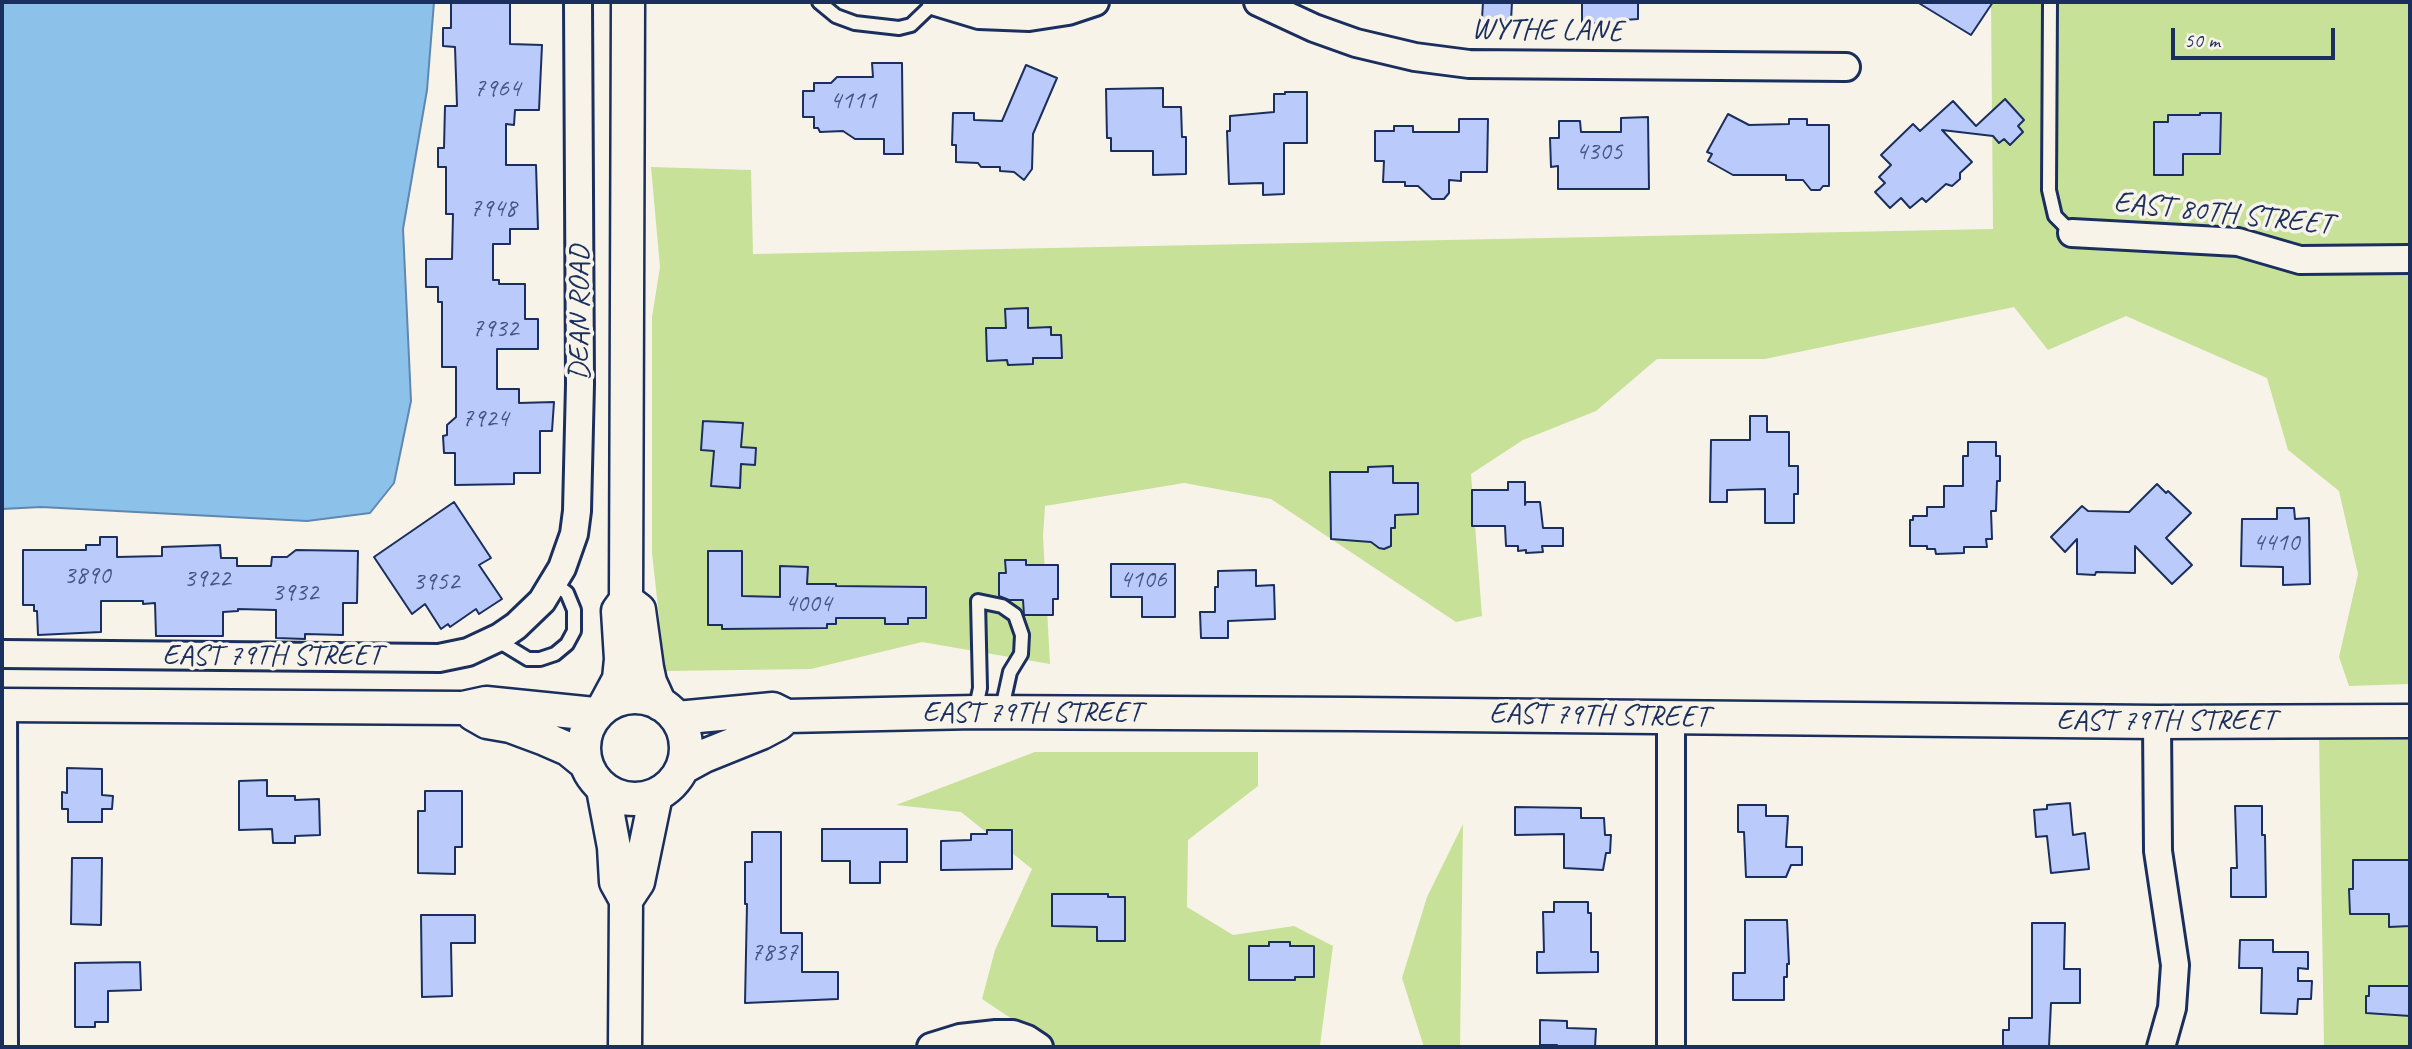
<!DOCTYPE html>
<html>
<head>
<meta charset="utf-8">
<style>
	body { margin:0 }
	#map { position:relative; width:2412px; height:1049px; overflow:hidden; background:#f7f3e8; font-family:Caveat,sans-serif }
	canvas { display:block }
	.frame { position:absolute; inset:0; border:4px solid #1b2f5e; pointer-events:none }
	.scale { position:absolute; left:2171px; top:28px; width:164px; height:32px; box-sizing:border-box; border:4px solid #1b2f5e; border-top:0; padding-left:9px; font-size:21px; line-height:24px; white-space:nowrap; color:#1b2f5e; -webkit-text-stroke:5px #f7f3e8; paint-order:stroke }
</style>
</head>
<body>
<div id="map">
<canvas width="2412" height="1049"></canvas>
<div class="frame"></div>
<div class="scale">50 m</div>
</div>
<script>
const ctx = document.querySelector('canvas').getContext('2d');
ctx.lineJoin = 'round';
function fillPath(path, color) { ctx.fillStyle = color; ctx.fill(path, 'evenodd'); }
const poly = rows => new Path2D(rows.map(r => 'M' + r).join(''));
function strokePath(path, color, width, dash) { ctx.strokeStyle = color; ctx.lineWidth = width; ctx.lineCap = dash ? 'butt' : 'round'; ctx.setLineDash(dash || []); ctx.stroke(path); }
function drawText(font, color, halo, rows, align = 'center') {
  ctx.font = font + ' Caveat,sans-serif'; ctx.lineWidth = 7; ctx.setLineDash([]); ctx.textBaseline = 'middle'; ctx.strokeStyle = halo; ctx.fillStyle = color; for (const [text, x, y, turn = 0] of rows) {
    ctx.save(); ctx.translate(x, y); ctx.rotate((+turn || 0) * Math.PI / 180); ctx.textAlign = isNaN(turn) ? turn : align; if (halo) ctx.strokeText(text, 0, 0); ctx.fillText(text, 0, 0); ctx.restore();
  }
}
const green = poly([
	[1991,2,2410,2,2410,684,2349,686,2339,657,2358,574,2339,491,2288,450,2267,378,2126,316,2048,350,2014,307,1765,359,1657,359,1596,411,1523,440,1471,474,1482,616,1456,622,1271,499,1184,483,1045,506,1043,536,1050,664,922,642,811,669,665,671,652,553,652,317,660,267,651,167,751,170,753,254,1993,229],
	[2319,734,2410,734,2410,1047,2324,1047],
	[1035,752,1258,752,1258,786,1188,840,1187,907,1233,935,1294,926,1333,946,1320,1045,1325,1047,1054,1047,982,999,995,950,1032,869,961,812,896,805],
	[1463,824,1460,1047,1424,1047,1402,978,1427,897]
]);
const water = poly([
	[2,2,434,2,427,90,403,229,411,401,394,483,370,513,307,521,41,507,2,509,2,2]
]);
const building = poly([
	[451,2,510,2,510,44,542,45,539,110,515,110,514,125,506,124,506,165,536,165,538,229,510,229,510,244,493,244,493,280,499,280,499,284,525,284,525,319,538,319,538,349,497,349,497,389,519,389,519,403,554,402,552,431,540,431,540,473,514,473,514,484,455,485,455,453,444,453,443,436,447,435,447,425,456,417,456,367,442,367,442,302,438,302,438,287,426,287,426,259,452,259,453,214,446,214,446,167,438,167,438,148,444,148,445,106,457,106,455,47,443,46,443,28,451,28,451,2],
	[1483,2,1512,2,1511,21,1482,19,1483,2],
	[1582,2,1638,2,1638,19,1624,20,1624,23,1582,23,1582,2],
	[1917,2,1993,2,1971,35,1917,2],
	[872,63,902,63,903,154,884,154,884,139,855,139,843,131,820,132,818,128,814,128,814,117,803,117,803,91,814,91,814,83,831,83,837,77,873,77,872,63],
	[1026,65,1057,78,1033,134,1032,169,1024,180,1014,172,1000,171,1000,167,981,167,978,163,956,162,956,145,952,145,953,113,974,113,974,120,1002,121,1026,65],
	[1163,88,1163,107,1181,107,1182,137,1186,137,1186,174,1153,175,1153,151,1111,151,1111,138,1107,138,1106,89,1163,88],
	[1285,92,1307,92,1307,143,1284,143,1284,194,1263,195,1263,183,1229,184,1227,131,1230,131,1230,116,1274,112,1274,94,1285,94,1285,92],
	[2005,99,2024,120,2018,126,2023,132,2010,145,2004,139,1999,143,1993,136,1942,130,1972,162,1960,173,1960,179,1952,186,1946,184,1926,202,1922,198,1910,208,1901,198,1890,208,1875,192,1885,183,1879,177,1891,165,1881,155,1913,124,1920,131,1953,101,1976,126,2005,99],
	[2200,113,2221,113,2220,154,2183,154,2183,175,2154,175,2154,122,2168,122,2168,115,2200,115,2200,113],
	[1728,114,1749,125,1789,124,1789,119,1807,119,1807,125,1829,125,1829,186,1823,186,1820,190,1811,190,1803,180,1786,180,1786,175,1733,175,1708,161,1712,154,1707,152,1728,114],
	[1648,117,1649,189,1558,189,1558,166,1551,167,1550,138,1559,138,1559,121,1580,121,1581,132,1621,132,1621,118,1648,117],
	[1459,119,1488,119,1487,172,1461,172,1461,181,1449,180,1449,193,1444,199,1432,199,1418,186,1405,186,1405,182,1383,182,1384,161,1375,161,1375,131,1394,131,1394,126,1413,126,1413,132,1459,132,1459,119],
	[1028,308,1028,328,1051,327,1051,335,1061,335,1062,358,1033,358,1033,364,1008,365,1007,360,987,361,986,328,1006,328,1005,309,1028,308],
	[1750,416,1767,416,1767,432,1789,432,1789,466,1798,466,1798,494,1794,494,1794,523,1765,523,1765,489,1727,490,1727,502,1710,502,1711,440,1750,440,1750,416],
	[703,421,743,423,741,447,756,448,755,465,741,464,740,488,711,486,714,451,701,450,703,421],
	[1968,442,1996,442,1996,456,2000,456,2000,481,1997,481,1996,511,1991,511,1992,539,1986,539,1987,547,1964,547,1964,553,1936,554,1935,549,1927,549,1927,546,1910,546,1910,520,1913,520,1913,516,1927,516,1927,507,1944,507,1944,486,1963,486,1963,456,1968,456,1968,442],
	[1393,466,1393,483,1418,483,1418,514,1395,515,1395,528,1391,528,1391,546,1384,549,1379,548,1371,542,1331,539,1330,472,1368,472,1368,467,1393,466],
	[1508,482,1525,482,1525,505,1526,502,1540,502,1543,528,1563,528,1563,546,1542,546,1543,552,1526,553,1526,550,1518,551,1518,546,1506,546,1505,526,1472,526,1472,490,1508,490,1508,482],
	[2157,484,2166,493,2168,491,2191,513,2166,538,2192,565,2172,584,2135,546,2135,573,2096,572,2095,575,2077,574,2077,539,2065,552,2051,537,2082,506,2088,511,2129,512,2157,484],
	[454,502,491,558,479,565,502,599,479,614,476,609,450,627,448,624,441,629,425,604,412,614,374,557,454,502],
	[2277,508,2294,508,2295,519,2309,518,2310,584,2283,585,2283,567,2241,566,2242,519,2277,519,2277,508],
	[100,537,117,537,117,557,162,556,162,547,220,545,221,558,237,558,237,566,271,566,272,557,287,557,296,550,358,551,357,603,343,603,343,635,305,634,305,639,276,638,276,610,238,609,238,611,223,612,223,636,156,636,155,603,143,604,143,601,101,601,101,632,38,635,37,611,34,611,34,605,23,605,23,550,86,550,86,545,100,545,100,537],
	[708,551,742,551,742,596,780,597,780,566,808,567,807,584,836,584,836,586,926,587,926,618,908,618,908,624,885,624,885,618,836,618,836,624,827,624,827,628,722,629,722,625,708,625,708,551],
	[1005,560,1026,560,1026,565,1058,565,1058,599,1053,599,1053,615,1024,615,1023,600,1009,600,999,596,999,573,1006,573,1005,560],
	[1111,564,1175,564,1175,617,1142,617,1142,597,1111,597,1111,564],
	[1256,570,1256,586,1274,585,1275,619,1228,621,1228,638,1201,638,1200,612,1215,612,1215,587,1218,587,1218,571,1256,570],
	[67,768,102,769,102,795,113,796,112,809,102,809,102,822,68,822,68,809,62,809,62,792,67,793,67,768],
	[267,780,267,796,295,796,295,800,319,799,320,835,295,836,295,843,273,843,272,829,239,830,239,781,267,780],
	[425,791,462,791,462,847,455,847,455,874,418,873,418,811,425,811,425,791],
	[2070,803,2073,835,2085,833,2089,869,2051,873,2047,836,2036,837,2034,810,2047,809,2047,805,2070,803],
	[1738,805,1766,805,1766,816,1788,816,1786,847,1802,847,1802,865,1791,865,1786,877,1746,877,1744,832,1738,832,1738,805],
	[2235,806,2262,806,2262,835,2265,835,2266,897,2231,897,2231,868,2237,868,2235,806],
	[1515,807,1581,808,1581,818,1604,818,1605,835,1611,835,1610,853,1606,853,1603,870,1564,868,1564,834,1515,835,1515,807],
	[822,829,907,829,907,862,880,862,880,883,850,883,850,861,822,861,822,829],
	[987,830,1012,830,1012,869,941,870,941,841,971,840,971,834,987,834,987,830],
	[752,832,781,832,781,933,802,933,802,972,838,972,838,999,745,1003,747,904,745,904,745,862,752,862,752,832],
	[72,858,102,858,101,925,71,924,72,858],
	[2353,860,2410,860,2410,926,2389,927,2389,914,2350,914,2349,889,2353,889,2353,860],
	[1052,894,1108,894,1108,897,1125,897,1125,941,1097,941,1097,927,1052,926,1052,894],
	[1554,902,1588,902,1588,913,1591,913,1591,952,1598,952,1598,972,1537,973,1537,952,1544,952,1543,912,1554,912,1554,902],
	[421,915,475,915,475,943,451,943,452,996,422,997,421,915],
	[1745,920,1787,920,1789,964,1787,964,1787,977,1784,977,1784,1000,1733,1000,1733,973,1745,973,1745,920],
	[2032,923,2065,923,2064,969,2080,969,2080,1003,2051,1003,2049,1047,2003,1047,2003,1030,2009,1030,2009,1018,2032,1018,2032,923],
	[2240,940,2273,940,2273,952,2308,952,2308,969,2298,968,2298,981,2312,981,2311,999,2298,999,2297,1014,2261,1013,2262,968,2239,968,2240,940],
	[1269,942,1290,942,1290,946,1314,946,1314,977,1295,977,1295,980,1249,980,1249,946,1269,946,1269,942],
	[140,962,141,990,108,991,108,1022,95,1022,95,1027,75,1027,75,963,140,962],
	[2369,986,2410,986,2410,1016,2366,1013,2366,996,2369,996,2369,986],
	[1540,1020,1567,1021,1567,1028,1596,1029,1595,1047,1557,1047,1557,1045,1540,1045,1540,1020]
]);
const service = poly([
	[819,2,836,16,855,23,899,28,911,25,935,2],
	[2050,2,2049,190,2055,216,2072,233],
	[500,637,505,645,528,659,540,659,555,654,567,644,574,631,574,610,567,593,554,583],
	[975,712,980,688,978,601,1002,606,1015,615,1022,635,1021,654,1010,672,1001,713]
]);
const minor = poly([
	[936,2,979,15,1029,17,1068,11,1095,2],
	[1258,2,1314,28,1356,43,1415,57,1469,64,1846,67],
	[2072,233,2238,242,2300,260,2410,259],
	[2,654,439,658,468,652,500,637,516,626,542,601,562,568,574,534,577,511,580,384,578,2],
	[3,705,4,1047],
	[2157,722,2158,851,2175,965,2172,1008,2161,1047],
	[931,1047,960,1038,996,1034,1013,1034,1027,1039,1039,1047],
	[1671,1047,1671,717]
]);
const tertiary = poly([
	[626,600,639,610,647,668,650,682,660,704],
	'584 748a51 51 0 1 1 102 0a51 51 0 1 1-102 0Z',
	[2,705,463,708,486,703,594,714],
	[605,705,619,679,621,659,618,611,626,600,628,2],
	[473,714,487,722,510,726,545,739,568,749,584,762],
	[677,718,773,709,787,716,975,712,1355,714,2157,722,2410,721],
	[682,768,704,756,761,733,778,724,787,716],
	[603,789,614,847,616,882,626,900,625,1047],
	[626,900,638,882,656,795]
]);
const numberNames = [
	["7964",497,89],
	["4111",853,101],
	["4305",1599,152],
	["7948",493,209],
	["7932",495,329],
	["7924",485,419],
	["4410",2276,543],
	["3890",87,576],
	["3922",207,579],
	["4106",1143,580],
	["3952",436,582],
	["3932",295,593],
	["4004",808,604],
	["7837",774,953]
];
const streetNames = [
	["WYTHE LANE",1547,31,1],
	["EAST 80TH STREET",2223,214,6],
	["DEAN ROAD",580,313,-90],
	["EAST 79TH STREET",272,656],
	["EAST 79TH STREET",1032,713],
	["EAST 79TH STREET",1599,716,1],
	["EAST 79TH STREET",2166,721]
];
fillPath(green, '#c8e198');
fillPath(water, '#8cc1e9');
strokePath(water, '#5f87b1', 2);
fillPath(building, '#bacbfb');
strokePath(building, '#1b2f5e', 2);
strokePath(service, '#1b2f5e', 18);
strokePath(minor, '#1b2f5e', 32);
strokePath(tertiary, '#1b2f5e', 37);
strokePath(service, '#f7f3e8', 12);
strokePath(minor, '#f7f3e8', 26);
strokePath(tertiary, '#f7f3e8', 32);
drawText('26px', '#435685', null, numberNames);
drawText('30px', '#1b2f5e', '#f7f3e8', streetNames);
</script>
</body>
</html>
